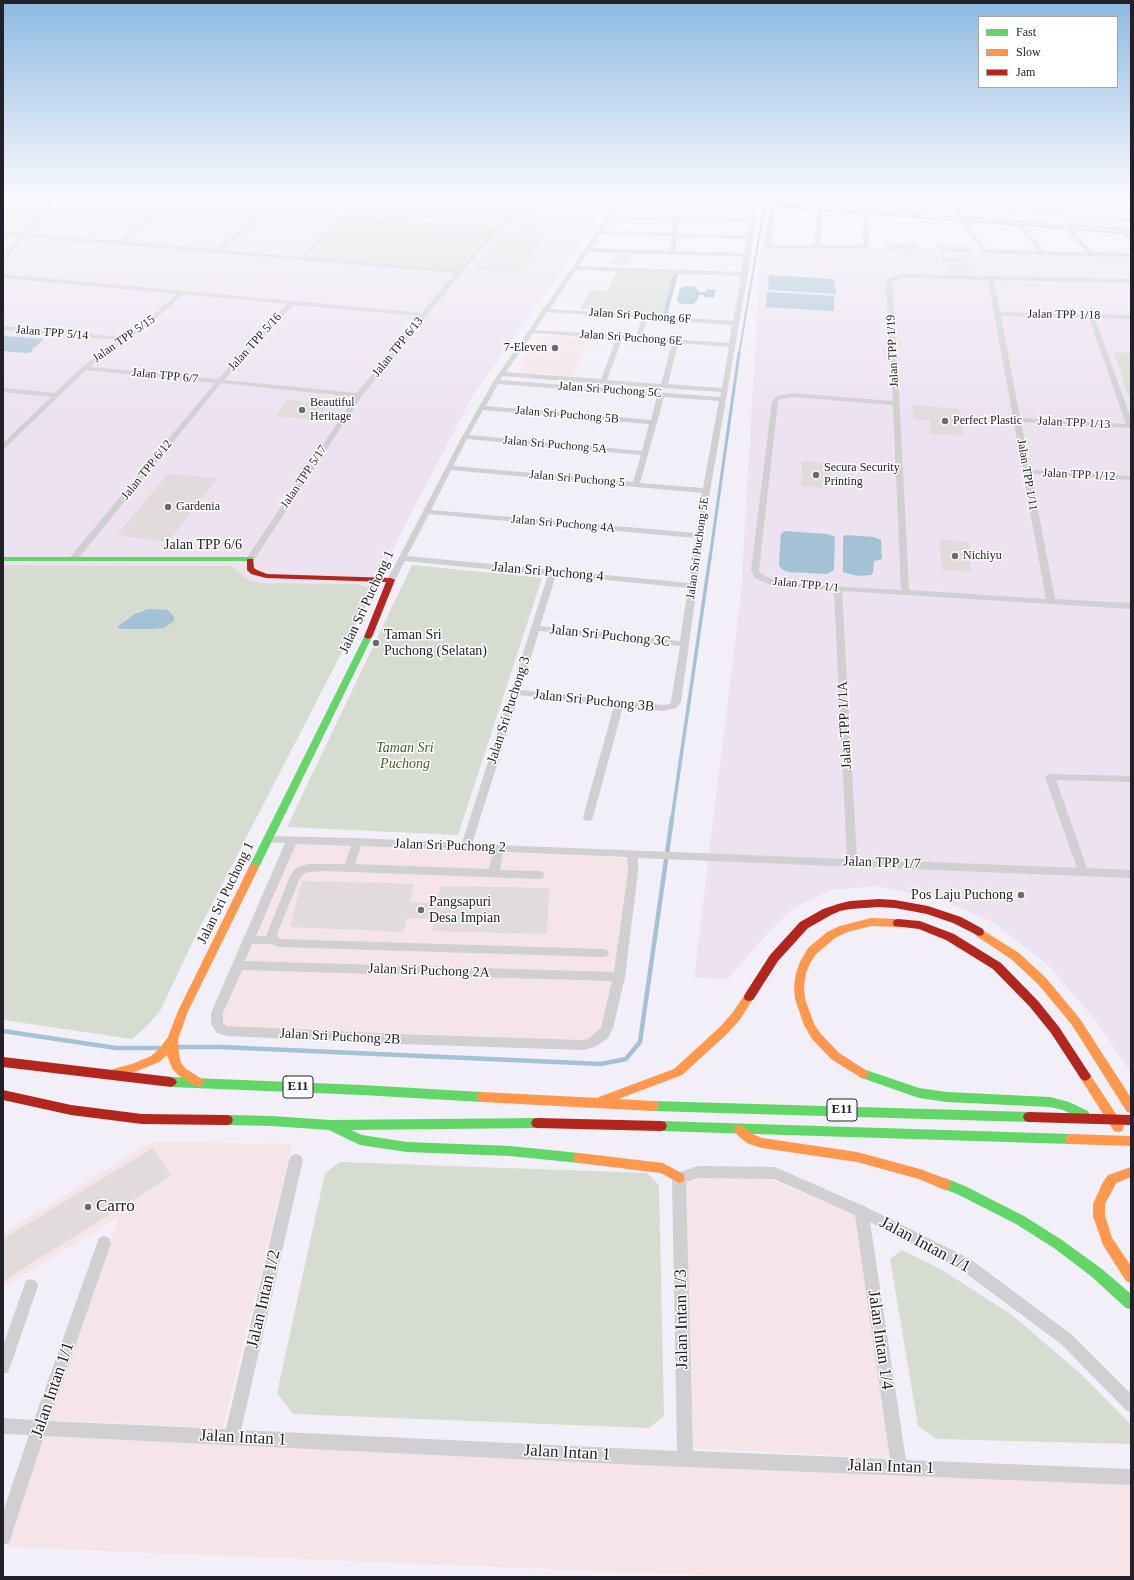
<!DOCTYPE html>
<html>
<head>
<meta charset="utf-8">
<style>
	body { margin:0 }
	#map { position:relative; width:1134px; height:1580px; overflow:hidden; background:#f2eff8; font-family:Georgia,serif }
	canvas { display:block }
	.frame { position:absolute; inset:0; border:4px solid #24202a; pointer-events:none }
	.legend { position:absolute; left:978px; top:16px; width:140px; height:72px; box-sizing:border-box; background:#fff; border:1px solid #a7a6aa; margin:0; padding:5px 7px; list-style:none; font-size:12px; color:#24202a }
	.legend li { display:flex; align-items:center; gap:8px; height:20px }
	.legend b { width:20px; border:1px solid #a7a6aa }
</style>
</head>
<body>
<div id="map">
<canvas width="1134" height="1580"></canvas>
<div class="frame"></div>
<ul class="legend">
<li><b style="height:5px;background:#63d668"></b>Fast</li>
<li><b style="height:5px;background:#ff974d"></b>Slow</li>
<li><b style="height:5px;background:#b3261e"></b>Jam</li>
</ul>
</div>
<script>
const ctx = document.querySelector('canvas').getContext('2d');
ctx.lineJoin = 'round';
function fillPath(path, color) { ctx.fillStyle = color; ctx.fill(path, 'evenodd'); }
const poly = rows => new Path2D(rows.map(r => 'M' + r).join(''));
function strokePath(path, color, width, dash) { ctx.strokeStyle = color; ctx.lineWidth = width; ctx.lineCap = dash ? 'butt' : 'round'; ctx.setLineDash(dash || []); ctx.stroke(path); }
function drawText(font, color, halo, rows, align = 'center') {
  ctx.font = font + ' Georgia,serif'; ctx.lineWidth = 3; ctx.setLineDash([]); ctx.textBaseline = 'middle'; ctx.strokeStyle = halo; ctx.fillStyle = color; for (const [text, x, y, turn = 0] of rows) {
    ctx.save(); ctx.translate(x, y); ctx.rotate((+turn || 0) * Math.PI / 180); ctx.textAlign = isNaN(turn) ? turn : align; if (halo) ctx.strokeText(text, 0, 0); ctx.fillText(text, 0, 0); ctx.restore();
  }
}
const commercial = poly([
	[540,335,589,338,573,376,517,371],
	[296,844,627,858,628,872,615,973,602,1028,589,1039,583,1040,228,1027,222,1023,223,1013],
	[151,1142,292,1144,223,1428,49,1420,119,1217,3,1287,3,1233],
	[703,1178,769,1179,856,1215,890,1458,692,1448,686,1182],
	[43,1436,1131,1485,1131,1577,745,1577,7,1547]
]);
const industrial = poly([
	[3,194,345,194,602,213,473,395,401,533,374,590,358,584,261,583,249,580,230,566,3,565],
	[863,194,957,194,949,205],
	[761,249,1131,256,1131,1073,1097,1022,1049,966,994,923,940,899,877,886,831,890,793,908,765,936,728,979,694,978,741,593]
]);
const green = poly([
	[347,220,490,232,456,270,307,257],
	[884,243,917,244,919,252,886,250],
	[936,245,967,245,971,252,939,252],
	[617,271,673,274,663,315,580,309,590,290,607,291],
	[1114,352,1131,353,1131,403],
	[3,565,230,566,249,580,261,583,358,584,374,590,196,935,160,1011,147,1026,132,1039,3,1020],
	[142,610,164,628,120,629,126,619],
	[412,565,542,578,458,835,287,827],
	[340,1162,647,1173,659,1185,664,1416,649,1428,293,1414,277,1393,325,1173],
	[902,1250,942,1270,1012,1315,1082,1375,1131,1425,1131,1444,937,1439,918,1426,890,1259]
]);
const water = poly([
	[673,274,678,274,667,316,663,315],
	[769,275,834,279,836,294,768,290],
	[686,286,696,287,699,292,706,292,706,289,716,290,714,298,703,297,704,295,699,295,697,301,693,304,680,304,677,300,680,288],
	[767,292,834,296,834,311,766,307],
	[5,336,44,339,35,347,30,348,33,349,32,352,25,353,3,351,3,338],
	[785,531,827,534,835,537,834,570,827,574,789,572,783,570,779,566,779,561,781,534],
	[846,535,874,537,881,540,882,559,874,561,873,573,871,575,858,576,843,572,843,537],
	[149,609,168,610,174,617,174,621,164,628,152,629,120,629,117,627,134,614]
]);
const streamFar3 = poly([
	[777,206,814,209],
	[825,210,861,213],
	[872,214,954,220],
	[966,221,1065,228],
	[1076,229,1131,234],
	[739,354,764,208,767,205]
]);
const streamFar2 = poly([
	[710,558,739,353]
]);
const streamFar1 = poly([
	[672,819,710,557]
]);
const stream = poly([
	[3,1031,116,1048,160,1048],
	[177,1047,220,1047,601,1064,626,1059,640,1042,672,818]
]);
const building = poly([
	[520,229,542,231,535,242,541,243,517,273,473,269,500,239,505,239,512,232,518,232],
	[620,255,627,255,635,256,624,266,610,264],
	[965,257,971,273,949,273,942,258],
	[287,400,327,404,317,420,276,416],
	[913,405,959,409,963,436,930,434,930,420,913,419],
	[802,461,830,463,829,489,801,486],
	[168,474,218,478,168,542,117,535],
	[939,539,969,542,971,572,942,570],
	[302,881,414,884,410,902,438,903,440,886,549,888,547,934,432,931,435,919,407,918,403,932,290,927],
	[153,1148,171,1176,3,1281,3,1239]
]);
const street = poly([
	[55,194,60,194,28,234,119,241,180,194,186,194,125,241,216,249,281,197,266,194,291,194,344,199,359,202,356,209,348,217,495,228,516,208,521,209,498,231,461,273,362,396,253,561,250,561,246,559,355,397,221,383,77,560,71,560,71,556,215,383,86,370,5,448,3,449,3,443,51,397,3,392,3,388,55,393,82,367,118,340,3,330,3,326,123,337,146,322,177,294,3,278,3,274,422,313,455,273,25,237,3,262,3,257,20,236,3,236,3,232,22,233,48,202,3,202,3,200,51,200,55,194],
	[287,197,344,201,354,204,300,257,222,250,287,197],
	[345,220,492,231,458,270,306,257,345,220],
	[183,294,287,304,218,379,90,367,150,324,183,294],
	[293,305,420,316,357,393,224,380,293,305],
	[432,194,619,194,619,196,706,199,708,200,706,201,618,199,613,216,750,219,752,207,699,205,697,204,699,203,755,205,757,206,751,255,710,491,681,702,676,708,663,711,623,707,593,817,592,820,588,821,584,820,583,817,614,706,519,695,472,844,847,859,834,591,771,585,755,578,751,570,772,401,777,396,793,393,893,401,886,285,888,279,902,274,1131,279,1131,283,994,280,1000,312,1131,315,1131,319,1095,318,1131,419,1131,428,1021,422,1030,470,1131,476,1131,480,1031,474,1055,599,1131,603,1131,609,842,591,857,859,1077,868,1045,777,1050,774,1131,776,1131,782,1056,780,1087,868,1131,870,1131,878,638,858,638,872,625,977,613,1028,608,1038,595,1047,583,1050,399,1044,227,1036,217,1033,211,1024,211,1013,285,843,264,842,263,839,264,836,357,838,462,843,548,575,405,561,394,582,388,582,387,580,462,437,493,382,542,311,542,309,544,308,607,217,613,198,467,197,432,194],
	[611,219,673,220,672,233,603,231,611,219],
	[678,220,750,222,747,236,677,234,678,220],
	[601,234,672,236,670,251,591,248,601,234],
	[677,237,747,239,744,253,676,251,677,237],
	[589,252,673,255,744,256,741,272,579,266,589,252],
	[576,270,741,276,733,321,550,309,576,270],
	[902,278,988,280,1046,599,909,590,896,332,892,285,893,281,902,278],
	[547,312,642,318,636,336,535,330,547,312],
	[1001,316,1089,318,1126,424,1020,418,1001,316],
	[647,319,732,325,729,343,642,337,647,319],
	[533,333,616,339,601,379,506,372,533,333],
	[622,339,672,343,661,384,607,380,622,339],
	[678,343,729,347,722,388,668,384,678,343],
	[503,376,603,384,721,392,720,397,500,380,503,376],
	[498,384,657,396,651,420,486,406,498,384],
	[664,397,719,401,703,488,640,483,664,397],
	[793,397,893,405,901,590,808,585,776,581,761,574,759,570,778,401,781,399,793,397],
	[483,410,649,424,642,451,469,435,483,410],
	[467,439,641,455,633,482,453,466,467,439],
	[451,470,702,493,696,533,431,510,451,470],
	[429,514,695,538,689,583,407,556,429,514],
	[556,575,688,588,680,641,540,626,556,575],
	[539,631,680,646,671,702,670,704,663,705,521,690,539,631],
	[296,844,351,846,345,864,308,864,296,868,290,876,266,936,256,936,296,844],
	[361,846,493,852,489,869,355,864,361,846],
	[503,852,627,857,628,872,614,972,245,961,252,944,272,944,279,947,603,957,607,956,609,953,607,950,603,949,280,939,278,937,277,934,300,878,304,874,309,872,324,871,539,879,543,878,544,875,543,872,539,871,500,870,503,852],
	[242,970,612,981,601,1028,588,1039,583,1040,399,1034,227,1026,223,1023,223,1013,242,970],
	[696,194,750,194,758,196,756,197,696,194],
	[840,194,845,194,842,207,955,215,955,207,962,194,967,194,960,206,1131,218,1131,222,960,209,960,216,1131,228,1131,232,1073,227,1075,233,1092,252,1131,253,1131,257,999,254,984,252,956,218,869,212,869,245,866,248,770,249,764,246,771,204,745,201,747,200,774,201,837,206,840,194],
	[776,205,818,208,814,245,770,245,776,205],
	[823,208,863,211,863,245,820,245,823,208],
	[962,219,1068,227,1070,234,1086,252,1044,251,1022,225,1019,227,1038,251,986,249,962,219],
	[875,194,891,194,938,201,941,200,944,194,949,194,945,202,938,203,875,194],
	[990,194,1017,194,1131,203,1131,205,990,194],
	[1126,233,1131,238,1131,243,1123,235,1126,233],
	[296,1154,301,1156,303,1160,241,1430,677,1451,672,1178,674,1174,698,1166,775,1167,866,1207,970,1259,1071,1334,1131,1394,1131,1413,1126,1410,1061,1344,960,1269,870,1222,906,1460,1131,1469,1131,1485,639,1465,44,1436,11,1537,9,1543,3,1545,3,1512,29,1435,3,1434,3,1418,34,1420,99,1238,104,1236,109,1238,111,1243,49,1421,226,1429,289,1160,291,1156,296,1154],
	[698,1178,774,1179,855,1215,890,1459,693,1451,686,1182,698,1178],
	[31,1279,36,1281,38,1286,10,1367,8,1372,3,1374,3,1346,24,1286,26,1281,31,1279]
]);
const fast = poly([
	[3,557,253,557,254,561,250,563,246,561,3,561,3,557],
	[365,635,371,635,372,637,259,867,257,869,251,869,249,867,365,635],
	[863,1069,919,1088,947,1092,1050,1097,1069,1102,1088,1111,1090,1115,1088,1119,1084,1120,1063,1110,1050,1107,947,1102,919,1098,859,1077,857,1074,859,1071,863,1069],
	[171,1077,362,1085,482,1092,486,1094,488,1097,486,1100,482,1102,362,1095,171,1087,167,1085,165,1082,167,1079,171,1077],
	[653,1101,1029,1112,1033,1113,1035,1117,1033,1121,1029,1122,653,1111,649,1110,647,1106,649,1102,653,1101],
	[227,1115,272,1116,330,1120,537,1118,541,1119,543,1123,541,1127,537,1128,351,1130,362,1135,407,1142,510,1146,579,1153,583,1154,585,1158,583,1162,579,1163,510,1156,407,1152,360,1145,329,1130,272,1126,227,1125,223,1124,221,1120,223,1116,227,1115],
	[661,1121,1071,1134,1075,1135,1077,1139,1075,1143,1071,1144,661,1131,657,1130,655,1126,657,1122,661,1121],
	[945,1178,965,1186,1024,1216,1062,1240,1102,1269,1131,1294,1131,1309,1126,1308,1092,1277,1054,1248,1016,1224,957,1194,941,1188,939,1184,941,1180,945,1178]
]);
const slow = poly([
	[254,864,257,865,259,867,188,1011,178,1039,179,1055,181,1063,186,1069,202,1079,204,1082,202,1085,198,1087,194,1085,178,1075,172,1068,167,1055,159,1062,137,1071,117,1077,113,1075,111,1072,113,1069,132,1064,151,1056,160,1048,168,1037,178,1011,249,867,251,865,254,864],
	[871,918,898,919,902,920,903,923,902,926,898,927,871,926,847,932,835,938,816,954,810,963,806,973,804,986,805,999,814,1024,820,1033,839,1053,867,1071,869,1074,867,1077,863,1079,831,1059,812,1039,804,1025,795,999,794,986,796,973,800,962,808,948,827,932,840,926,871,918],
	[979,928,1019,953,1046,978,1080,1019,1131,1098,1131,1113,1127,1112,1072,1025,1038,984,1011,959,975,935,974,932,975,929,979,928],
	[749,993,753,994,754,997,741,1018,729,1032,682,1075,618,1099,653,1101,657,1102,659,1106,657,1110,653,1111,482,1102,478,1100,476,1097,478,1094,482,1092,598,1098,599,1097,674,1069,721,1026,733,1012,745,994,749,993],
	[1085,1071,1089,1073,1122,1123,1124,1127,1122,1131,1118,1132,1114,1131,1081,1079,1079,1076,1081,1073,1085,1071],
	[740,1125,755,1135,762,1138,857,1152,920,1169,949,1180,951,1184,949,1188,945,1190,919,1179,857,1162,762,1148,747,1143,736,1134,734,1130,736,1126,740,1125],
	[1071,1134,1131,1136,1131,1146,1071,1144,1067,1143,1065,1139,1067,1135,1071,1134],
	[579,1153,663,1163,683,1174,685,1178,683,1182,679,1183,661,1173,579,1163,575,1162,573,1158,575,1154,579,1153],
	[1131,1167,1131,1177,1116,1183,1105,1204,1105,1216,1112,1238,1131,1266,1131,1283,1126,1281,1103,1245,1093,1216,1093,1204,1103,1182,1108,1175,1131,1167]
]);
const jam = poly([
	[247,559,253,559,254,568,257,570,267,574,391,578,395,580,372,637,368,639,364,637,386,582,266,578,251,574,247,570,247,559],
	[879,899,895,900,928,906,961,917,983,929,984,932,983,935,979,936,953,923,927,914,895,908,879,907,850,909,840,911,831,915,808,928,778,961,753,1000,749,1001,745,1000,744,997,745,994,770,955,800,922,823,909,838,904,850,901,879,899],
	[898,919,920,921,954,934,1001,963,1038,1001,1059,1027,1089,1073,1091,1076,1089,1079,1085,1081,1081,1079,1051,1033,1030,1007,993,969,946,940,919,929,894,926,893,923,894,920,898,919],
	[3,1057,171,1077,175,1079,177,1082,175,1085,171,1087,3,1067,3,1057],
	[3,1090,71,1105,142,1114,227,1115,231,1116,233,1120,231,1124,227,1125,142,1124,71,1115,3,1100,3,1090],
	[1029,1112,1131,1115,1131,1125,1029,1122,1025,1121,1023,1117,1025,1113,1029,1112],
	[537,1118,661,1121,665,1122,667,1126,665,1130,661,1131,537,1128,533,1127,531,1123,533,1119,537,1118]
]);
const markers = [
	[555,348,4,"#6c6872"],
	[302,410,4,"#6c6872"],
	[945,421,4,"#6c6872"],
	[816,475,4,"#6c6872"],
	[168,507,4,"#6c6872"],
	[955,556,4,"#6c6872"],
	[376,643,4,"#6c6872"],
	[1021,895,4,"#6c6872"],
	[421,910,4,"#6c6872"],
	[88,1207,4,"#6c6872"]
];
const farStreetnames = [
	["Jalan TPP 1/18",1064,315,1],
	["Jalan Sri Puchong 6F",640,316,4],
	["Jalan TPP 5/14",52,333,5],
	["Jalan Sri Puchong 6E",631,338,4],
	["Jalan TPP 5/15",124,339,-35],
	["Jalan TPP 5/16",255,342,-48],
	["Jalan TPP 6/13",398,347,-51],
	["Jalan TPP 1/19",893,351,-93],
	["Jalan TPP 6/7",165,376,6],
	["Jalan Sri Puchong 5C",610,390,4],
	["Jalan Sri Puchong 5B",567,415,5],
	["Jalan TPP 1/13",1074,423,3],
	["Jalan Sri Puchong 5A",555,445,5],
	["Jalan TPP 6/12",147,470,-51],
	["Jalan TPP 1/11",1027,475,80],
	["Jalan TPP 1/12",1079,475,3],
	["Jalan TPP 5/17",304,477,-56],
	["Jalan Sri Puchong 5",577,479,5],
	["Jalan Sri Puchong 4A",563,524,5],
	["Jalan Sri Puchong 5E",698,548,-82],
	["Jalan TPP 1/1",806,585,6]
];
const farPoinames = [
	["7-Eleven",547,348,"right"],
	["Beautiful",310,403],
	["Heritage",310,417],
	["Perfect Plastic",953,421],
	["Secura Security",824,468],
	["Printing",824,482],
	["Gardenia",176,507],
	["Nichiyu",963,556]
];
const shields = [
	[298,1087,30],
	[842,1110,30]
];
const shieldNames = [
	["E11",298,1087],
	["E11",842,1110]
];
const streetNames = [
	["Jalan TPP 6/6",203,545],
	["Jalan Sri Puchong 4",548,572,5],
	["Jalan Sri Puchong 1",367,602,-65],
	["Jalan Sri Puchong 3C",610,636,6],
	["Jalan Sri Puchong 3B",594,701,6],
	["Jalan Sri Puchong 3",509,710,-72],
	["Jalan TPP 1/1A",845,725,-93],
	["Jalan Sri Puchong 2",450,846,2],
	["Jalan TPP 1/7",882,863,2],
	["Jalan Sri Puchong 1",226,893,-64],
	["Jalan Sri Puchong 2A",429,971,2],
	["Jalan Sri Puchong 2B",340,1037,3]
];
const poiNames = [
	["Taman Sri",384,635],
	["Puchong (Selatan)",384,651],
	["Pos Laju Puchong",1013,895,"right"],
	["Pangsapuri",429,902],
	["Desa Impian",429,918]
];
const parkNames = [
	["Taman Sri",405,748],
	["Puchong",405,764]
];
const nearPoinames = [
	["Carro",96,1207]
];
const nearStreetnames = [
	["Jalan Intan 1/1",925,1245,28],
	["Jalan Intan 1/2",264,1299,-77],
	["Jalan Intan 1/3",682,1319,-91],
	["Jalan Intan 1/4",880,1340,82],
	["Jalan Intan 1/1",53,1390,-71],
	["Jalan Intan 1",243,1438,3],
	["Jalan Intan 1",567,1453,3],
	["Jalan Intan 1",891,1467,2]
];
fillPath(commercial, '#f5e5e8');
fillPath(industrial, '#ece2f0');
fillPath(green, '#d6dcd0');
fillPath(water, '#a4c2d6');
strokePath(streamFar3, '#a4c2d6', 2);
strokePath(streamFar2, '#a4c2d6', 3);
strokePath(streamFar1, '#a4c2d6', 3.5);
strokePath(stream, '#a4c2d6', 4.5);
fillPath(building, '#e1dbdb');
fillPath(street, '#d0cfd1');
fillPath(fast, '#63d668');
fillPath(slow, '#ff974d');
fillPath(jam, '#b3261e');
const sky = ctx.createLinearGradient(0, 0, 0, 416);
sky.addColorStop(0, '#8dbae1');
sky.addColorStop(0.47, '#f9f8fc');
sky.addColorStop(1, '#f9f8fc00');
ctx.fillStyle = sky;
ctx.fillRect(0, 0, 1134, 416);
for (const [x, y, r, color] of markers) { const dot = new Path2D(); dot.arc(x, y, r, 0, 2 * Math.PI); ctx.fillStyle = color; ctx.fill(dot); strokePath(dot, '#fff', 1.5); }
drawText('12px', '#24202a', '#fff', farStreetnames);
drawText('12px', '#24202a', '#fff', farPoinames, 'left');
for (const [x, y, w] of shields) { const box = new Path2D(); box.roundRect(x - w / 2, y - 11, w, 22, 3); ctx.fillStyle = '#fff'; ctx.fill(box); strokePath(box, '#24202a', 1); }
drawText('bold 13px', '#24202a', null, shieldNames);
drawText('14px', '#24202a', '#fff', streetNames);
drawText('14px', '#24202a', '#fff', poiNames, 'left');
drawText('italic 14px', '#485d21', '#fff', parkNames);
drawText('17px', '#24202a', '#fff', nearPoinames, 'left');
drawText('17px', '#24202a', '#fff', nearStreetnames);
</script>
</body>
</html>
